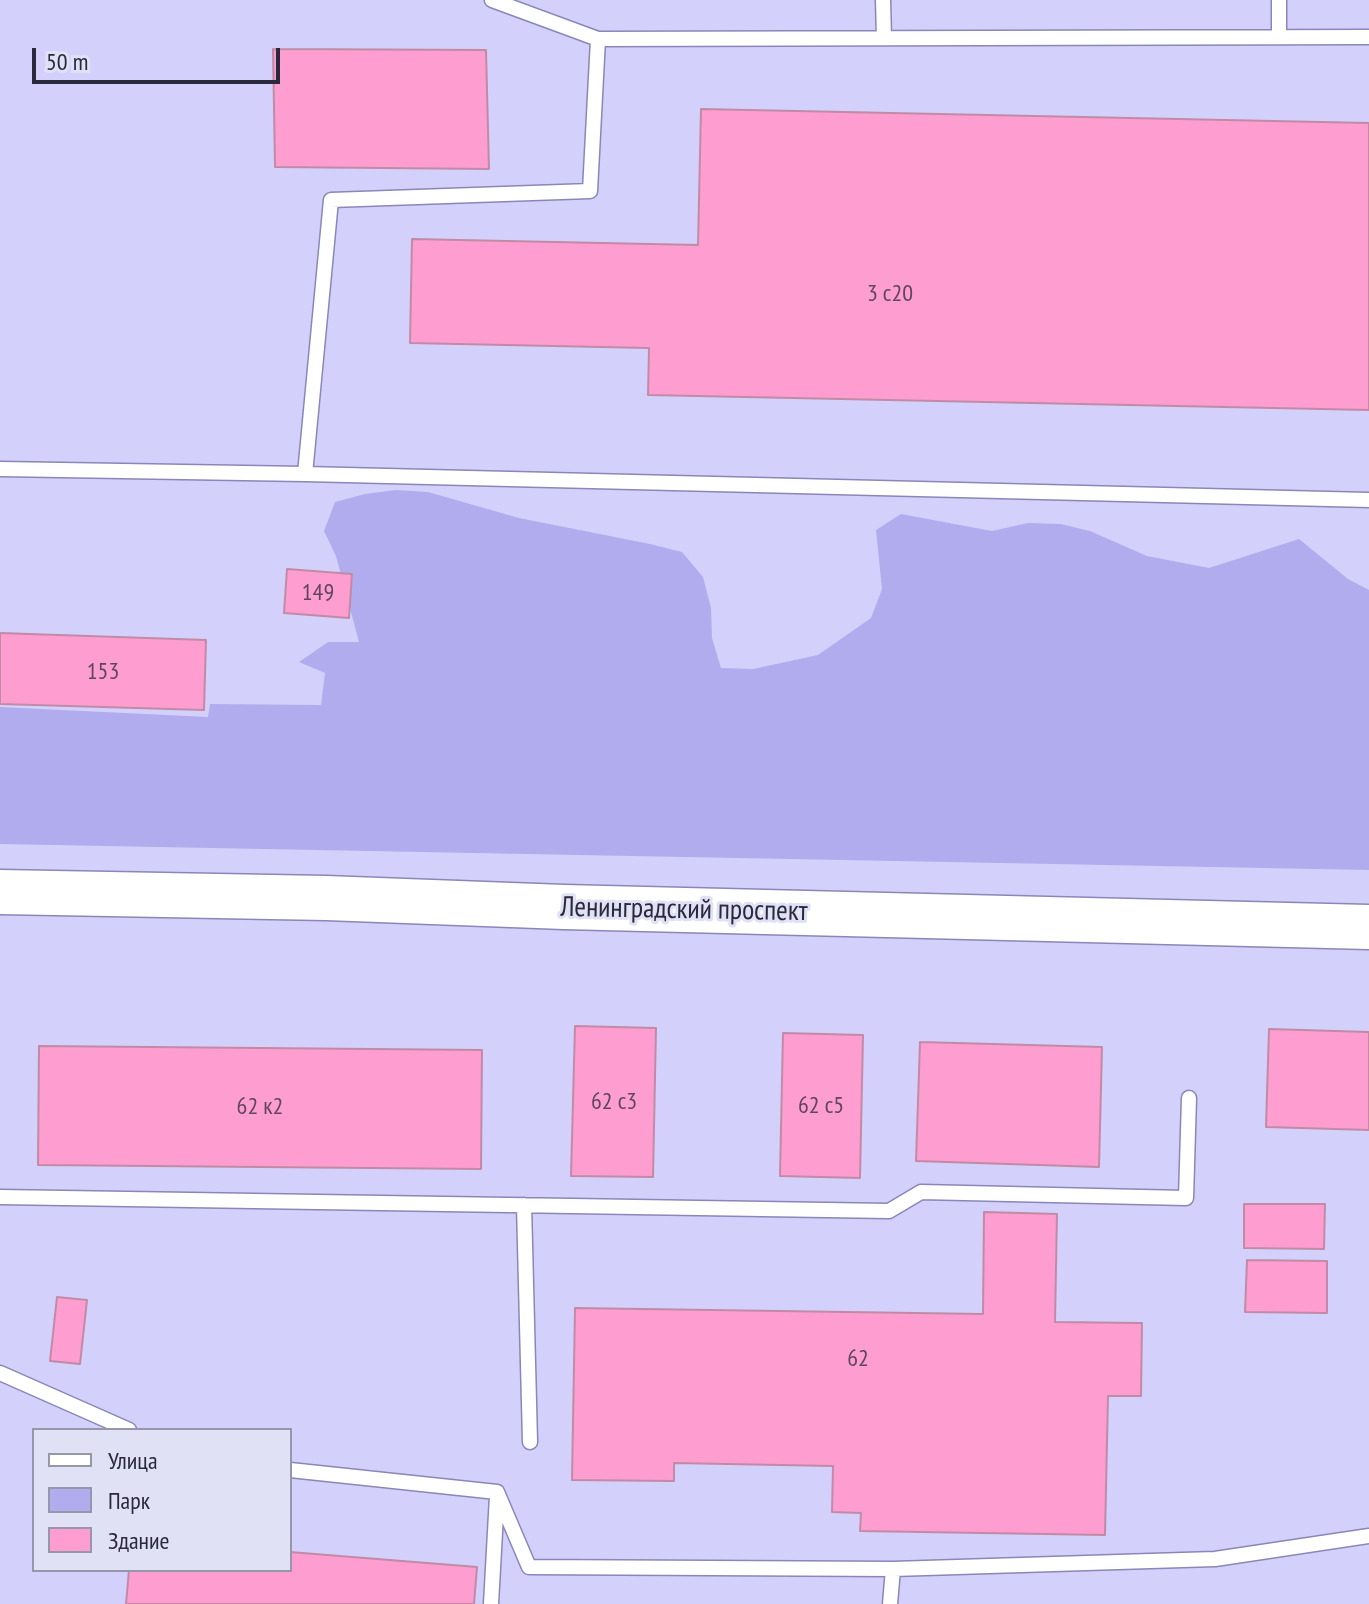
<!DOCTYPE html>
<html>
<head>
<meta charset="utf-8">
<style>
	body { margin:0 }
	#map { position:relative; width:1369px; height:1604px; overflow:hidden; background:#d3d1fc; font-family:"PT Sans Narrow",sans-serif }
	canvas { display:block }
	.legend { position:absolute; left:32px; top:1428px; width:260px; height:144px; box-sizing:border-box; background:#e1e1f6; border:2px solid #9797ac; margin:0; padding:10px 14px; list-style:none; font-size:24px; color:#29283c }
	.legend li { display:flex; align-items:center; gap:16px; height:40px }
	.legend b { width:40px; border:2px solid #9797ac }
	.scale { position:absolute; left:32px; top:48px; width:248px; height:36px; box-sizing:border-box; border:4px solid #29283c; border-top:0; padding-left:10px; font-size:24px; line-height:28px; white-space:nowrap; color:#29283c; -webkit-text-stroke:6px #e1e1f6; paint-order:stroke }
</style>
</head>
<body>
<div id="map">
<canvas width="1369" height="1604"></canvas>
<ul class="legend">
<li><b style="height:10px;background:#fff"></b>Улица</li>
<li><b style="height:22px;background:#b1aced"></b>Парк</li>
<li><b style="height:22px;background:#fe9dd0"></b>Здание</li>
</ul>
<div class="scale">50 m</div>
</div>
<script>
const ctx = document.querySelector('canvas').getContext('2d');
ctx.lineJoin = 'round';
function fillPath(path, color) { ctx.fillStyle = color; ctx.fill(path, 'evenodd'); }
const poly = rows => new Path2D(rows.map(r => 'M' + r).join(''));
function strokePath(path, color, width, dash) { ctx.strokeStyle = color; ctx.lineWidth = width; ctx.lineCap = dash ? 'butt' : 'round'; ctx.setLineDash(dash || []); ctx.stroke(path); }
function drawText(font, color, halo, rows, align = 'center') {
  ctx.font = font + ' "PT Sans Narrow",sans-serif'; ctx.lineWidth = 6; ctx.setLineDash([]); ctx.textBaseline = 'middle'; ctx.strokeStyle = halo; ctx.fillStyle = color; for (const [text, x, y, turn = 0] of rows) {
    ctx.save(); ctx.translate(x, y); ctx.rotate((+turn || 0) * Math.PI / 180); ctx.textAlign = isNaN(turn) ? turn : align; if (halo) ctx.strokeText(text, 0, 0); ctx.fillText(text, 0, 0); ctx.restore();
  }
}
const green = poly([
	[396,490,428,492,519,518,650,544,682,552,703,577,711,608,712,638,721,668,753,669,818,655,871,618,882,589,876,530,901,514,992,531,1028,523,1061,524,1090,531,1147,556,1209,568,1299,539,1348,579,1369,590,1369,870,0,844,0,707,208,717,210,704,321,705,325,673,299,662,328,642,359,642,336,556,324,531,335,502,365,494]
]);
const building = poly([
	[273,49,486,50,489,169,275,167,273,49],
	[701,109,1369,123,1369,410,648,395,649,348,410,343,412,239,698,245,701,109],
	[287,569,352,574,349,618,284,613,287,569],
	[0,633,206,640,204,710,0,704,0,633],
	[575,1026,656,1028,653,1177,571,1176,575,1026],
	[1269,1029,1369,1032,1369,1130,1266,1127,1269,1029],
	[783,1033,863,1035,860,1178,780,1176,783,1033],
	[920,1042,1102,1047,1099,1167,916,1161,920,1042],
	[39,1046,482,1050,481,1169,38,1165,39,1046],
	[1244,1204,1325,1204,1324,1249,1244,1248,1244,1204],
	[984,1212,1057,1214,1055,1322,1142,1323,1141,1396,1108,1396,1105,1535,860,1531,861,1513,832,1512,833,1466,674,1463,674,1481,572,1480,575,1308,983,1314,984,1212],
	[1247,1260,1327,1261,1327,1313,1245,1312,1247,1260],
	[57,1297,87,1300,80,1364,50,1361,57,1297],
	[290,1552,477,1567,474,1604,126,1604,129,1570,290,1570,290,1552]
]);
const lane = poly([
	[492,0,598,39],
	[883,0,884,38],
	[1279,37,1279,0],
	[0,469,305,474,331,200,590,191,598,39,1369,37],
	[305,474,1369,500],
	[0,1197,889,1211,921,1192,1186,1198,1189,1098],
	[524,1205,530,1442],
	[0,1373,129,1430],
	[290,1470,497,1492,529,1567,893,1569],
	[491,1604,497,1496],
	[890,1604,893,1569,1215,1559,1369,1536]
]);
const primary = poly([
	[0,892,326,898,564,907,1369,927]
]);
const numberNames = [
	["3 с20",890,294],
	["149",318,593],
	["153",103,672],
	["62 с3",614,1102],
	["62 с5",821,1106],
	["62 к2",260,1107],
	["62",858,1359]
];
const streetNames = [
	["Ленинградский проспект",684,910,1]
];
fillPath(green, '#b1aced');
fillPath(building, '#fe9dd0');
strokePath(building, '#c18ba6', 2);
strokePath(lane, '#8a86b8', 17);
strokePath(primary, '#8a86b8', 47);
strokePath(lane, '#fff', 14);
strokePath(primary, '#fff', 44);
drawText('24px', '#5e4561', null, numberNames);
drawText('28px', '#29283c', '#e1e1f6', streetNames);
</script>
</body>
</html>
